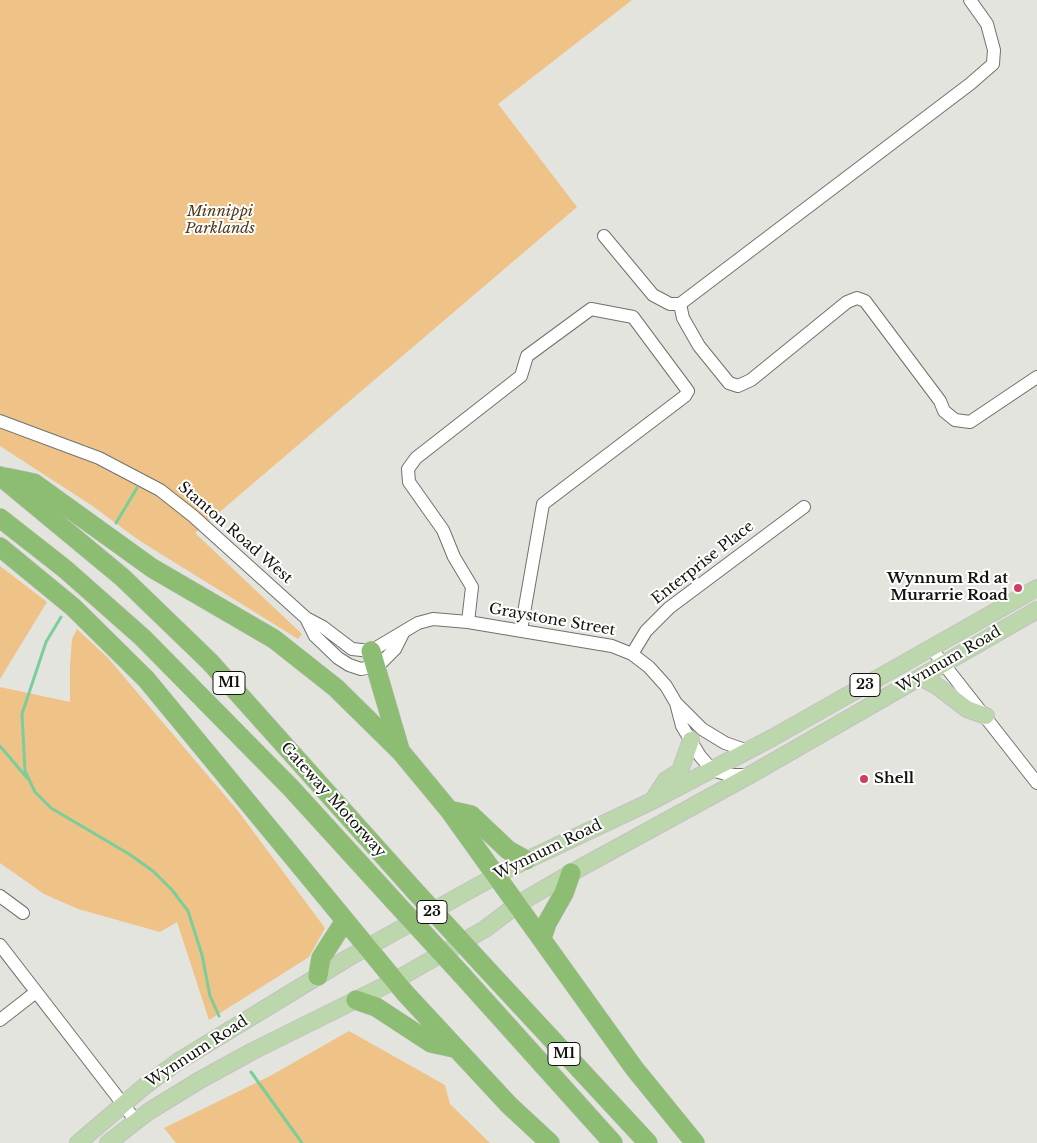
<!DOCTYPE html>
<html>
<head>
<meta charset="utf-8">
<style>
	body { margin:0 }
	canvas { display:block; background:#e3e4de }
</style>
</head>
<body>
<canvas width="1037" height="1143"></canvas>
<script>
const ctx = document.querySelector('canvas').getContext('2d');
ctx.lineJoin = 'round';
function fillPath(path, color) { ctx.fillStyle = color; ctx.fill(path, 'evenodd'); }
const poly = rows => new Path2D(rows.map(r => 'M' + r).join(''));
function strokePath(path, color, width, dash) { ctx.strokeStyle = color; ctx.lineWidth = width; ctx.lineCap = dash ? 'butt' : 'round'; ctx.setLineDash(dash || []); ctx.stroke(path); }
function drawText(font, color, halo, rows, align = 'center') {
  ctx.font = font + ' "Libre Baskerville",serif'; ctx.lineWidth = 4; ctx.setLineDash([]); ctx.textBaseline = 'middle'; ctx.strokeStyle = halo; ctx.fillStyle = color; for (const [text, x, y, turn = 0] of rows) {
    ctx.save(); ctx.translate(x, y); ctx.rotate((+turn || 0) * Math.PI / 180); ctx.textAlign = isNaN(turn) ? turn : align; if (halo) ctx.strokeText(text, 0, 0); ctx.fillText(text, 0, 0); ctx.restore();
  }
}
const green = poly([
	[0,0,632,0,498,104,577,207,195,533,302,634,298,639,140,541,91,505,0,446],
	[0,566,47,602,0,679],
	[77,629,108,658,238,811,325,928,309,957,209,1020,177,922,160,932,78,909,44,894,0,863,0,687,70,702,70,665,72,639],
	[349,1031,445,1085,450,1104,490,1143,176,1143,164,1128,270,1076]
]);
const stream = poly([
	[116,523,137,488],
	[61,617,46,642,22,714,25,771,35,792,51,808,129,854,153,871,172,890,188,911,202,955,210,996,219,1016],
	[0,746,27,778],
	[251,1072,302,1143]
]);
const minor = poly([
	[604,236,653,295,670,304,680,304,970,84,993,64,994,50,987,24,970,0],
	[680,304,683,318,699,346,729,383,738,386,751,380,847,302,857,298,865,301,940,401,944,411,955,420,970,422,1037,377],
	[0,421,99,458,160,490,193,516,306,618,323,627,352,649,371,651,418,623,433,619,468,622,612,646,632,654,649,667,666,686,676,703,702,729,725,743,748,751],
	[306,618,315,636,338,658,349,665,361,669,376,666,383,661,395,649,403,633],
	[468,622,472,587,454,557,443,530,409,482,408,469,416,458,521,376,527,356,591,309,633,317,688,391,685,396,543,504,521,630],
	[931,648,1037,783],
	[632,654,646,631,669,608,804,507],
	[676,703,682,726,700,756,712,770,729,775,749,775],
	[0,896,23,913],
	[0,945,136,1121],
	[0,1020,36,992]
]);
const major = poly([
	[920,677,937,686,967,709,986,716],
	[653,800,666,780,680,771,691,740],
	[78,1143,146,1085,179,1061,348,958,508,869,652,801,772,738,1037,588],
	[108,1143,148,1112,200,1080,253,1051,394,981,485,929,518,904,571,873,750,775,1037,610]
]);
const highway = poly([
	[0,476,34,483,152,568,274,639,336,688,401,752,449,810,634,1068,695,1143],
	[0,476,122,577,210,662,414,890],
	[0,518,65,569,142,637,291,788,394,901],
	[0,547,73,607,146,679,405,993,509,1105,550,1143],
	[371,651,400,750],
	[449,810,471,815,508,850,526,860],
	[542,938,547,923,564,893,571,873],
	[482,964,648,1143],
	[462,975,613,1143],
	[318,976,321,958,344,922],
	[356,1000,376,1007,431,1043,454,1048]
]);
const highwayBridge = poly([
	[414,890,482,964],
	[394,901,462,975]
]);
const markers = [
	[1018,588,5,"#ce3e61"],
	[864,779,5,"#ce3e61"]
];
const shields = [
	[229,683,32],
	[865,685,30],
	[432,912,30],
	[564,1054,32]
];
const shieldNames = [
	["M1",229,683],
	["23",865,685],
	["23",432,912],
	["M1",564,1054]
];
const parkNames = [
	["Minnippi",220,212],
	["Parklands",220,229]
];
const streetNames = [
	["Stanton Road West",235,533,41],
	["Enterprise Place",703,563,-38],
	["Graystone Street",552,620,10],
	["Wynnum Road",949,660,-30],
	["Gateway Motorway",333,800,48],
	["Wynnum Road",548,850,-26],
	["Wynnum Road",197,1052,-33]
];
const poiNames = [
	["Wynnum Rd at",1008,579],
	["Murarrie Road",1008,596],
	["Shell",874,779,"left"]
];
fillPath(green, '#efc288');
strokePath(stream, '#79ce9a', 3);
strokePath(minor, '#71726c', 14);
strokePath(major, '#c2c2c1', 18);
strokePath(highway, '#c2c2c1', 20);
strokePath(minor, '#fff', 12);
strokePath(major, '#bbd7ab', 16);
strokePath(highway, '#8dbc73', 19);
strokePath(highwayBridge, '#c2c2c1', 20, []);
strokePath(highwayBridge, '#8dbc73', 19);
for (const [x, y, r, color] of markers) { const dot = new Path2D(); dot.arc(x, y, r, 0, 2 * Math.PI); ctx.fillStyle = color; ctx.fill(dot); strokePath(dot, '#fffffe', 2); }
for (const [x, y, w] of shields) { const box = new Path2D(); box.roundRect(x - w / 2, y - 11.5, w, 23, 4); ctx.fillStyle = '#fffffe'; ctx.fill(box); strokePath(box, '#131412', 1); }
drawText('bold 14px', '#131412', null, shieldNames);
drawText('italic 15px', '#51391a', '#fffffe', parkNames);
drawText('15px', '#131412', '#fffffe', streetNames);
drawText('bold 15px', '#131412', '#fffffe', poiNames, 'right');
</script>
</body>
</html>
